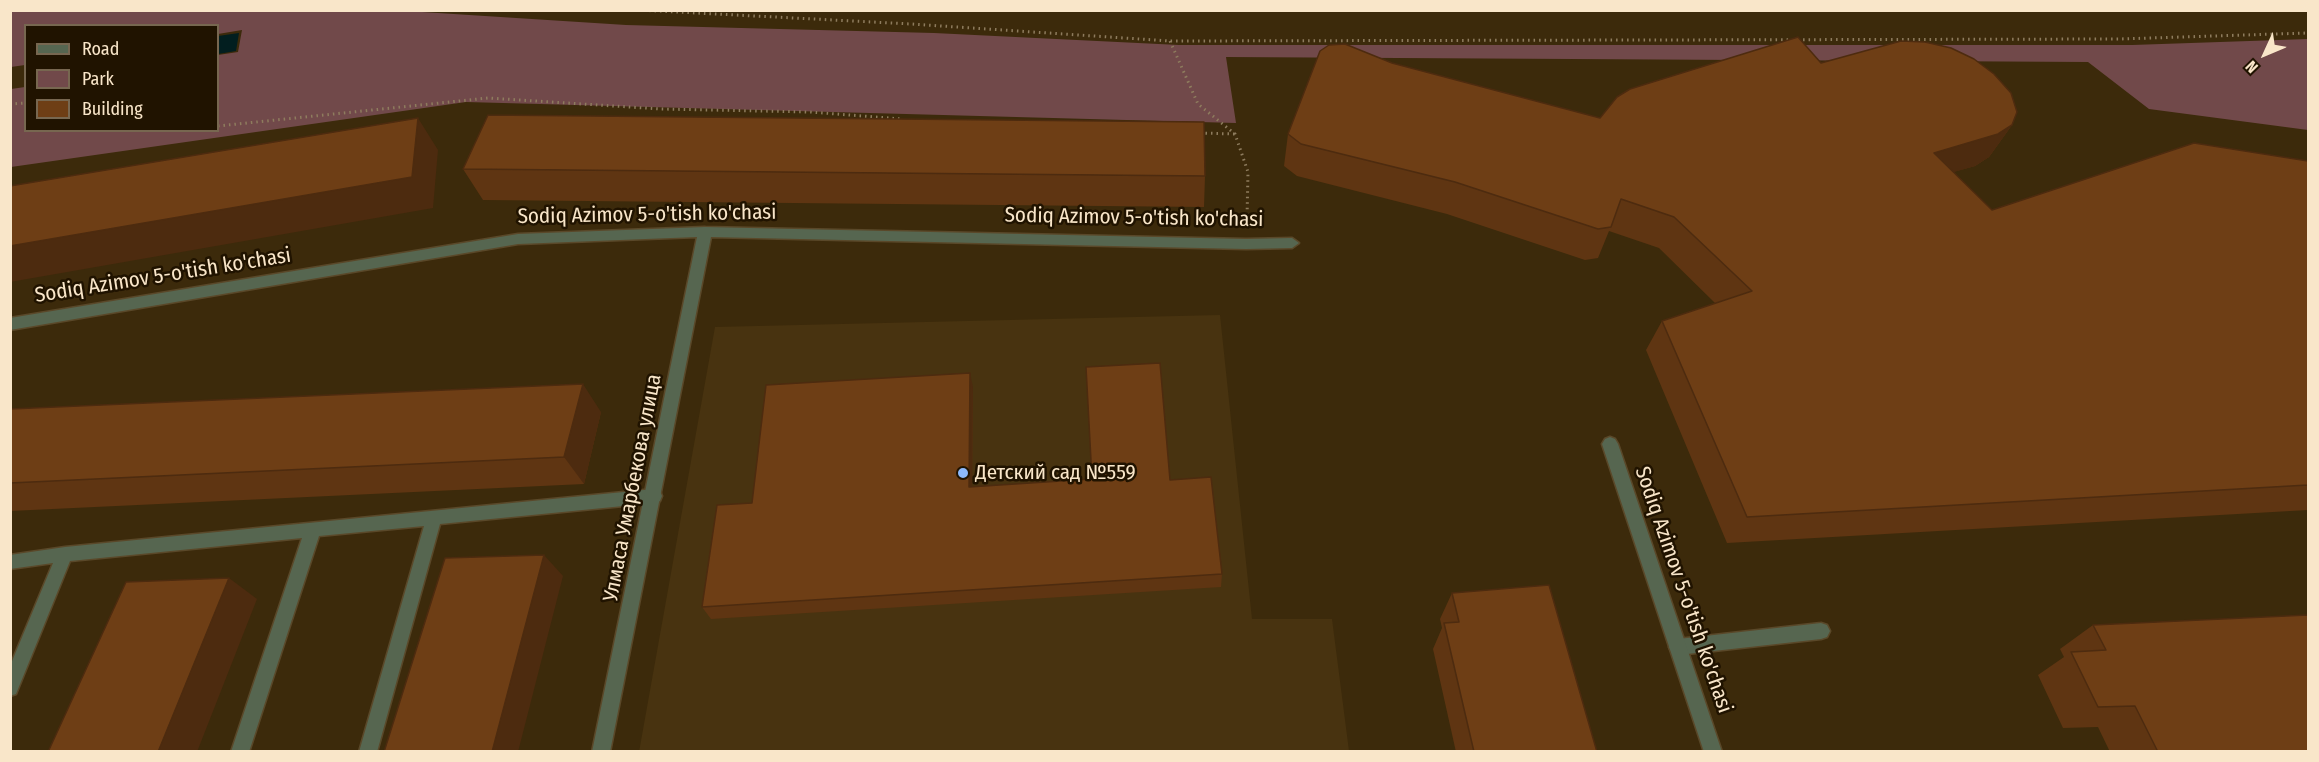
<!DOCTYPE html>
<html>
<head>
<meta charset="utf-8">
<style>
	body { margin:0 }
	#map { position:relative; width:2319px; height:762px; overflow:hidden; background:#3c2a0b; font-family:"Fira Sans Condensed",sans-serif }
	canvas { display:block }
	.frame { position:absolute; inset:0; border:12px solid #f9e6c9; pointer-events:none }
	.legend { position:absolute; left:24px; top:24px; width:195px; height:108px; box-sizing:border-box; background:#201300; border:2px solid #776750; margin:0; padding:8px 10px; list-style:none; font-size:18px; color:#f9e6c9 }
	.legend li { display:flex; align-items:center; gap:12px; height:30px }
	.legend b { width:30px; border:2px solid #776750 }
	.north { position:absolute; left:2235px; top:24px; width:60px; height:60px; -webkit-text-stroke:4px #201300; paint-order:stroke; rotate:226deg; font-size:16px; font-weight:700; line-height:24px; text-align:center; color:#f9e6c9 }
	.north::after { content:''; display:block; margin:auto; width:21px; height:27px; background:#f9e6c9; clip-path:polygon(50% 0,100% 100%,50% 72%,0 100%) }
</style>
</head>
<body>
<div id="map">
<canvas width="2319" height="762"></canvas>
<div class="frame"></div>
<ul class="legend">
<li><b style="height:8px;background:#566650"></b>Road</li>
<li><b style="height:16px;background:#71494a"></b>Park</li>
<li><b style="height:16px;background:#6e3e15"></b>Building</li>
</ul>
<div class="north">N</div>
</div>
<script>
const ctx = document.querySelector('canvas').getContext('2d');
ctx.lineJoin = 'round';
function fillPath(path, color) { ctx.fillStyle = color; ctx.fill(path, 'evenodd'); }
const poly = rows => new Path2D(rows.map(r => 'M' + r).join(''));
function strokePath(path, color, width, dash) { ctx.strokeStyle = color; ctx.lineWidth = width; ctx.lineCap = dash ? 'butt' : 'round'; ctx.setLineDash(dash || []); ctx.stroke(path); }
function drawText(font, color, halo, rows, align = 'center') {
  ctx.font = font + ' "Fira Sans Condensed",sans-serif'; ctx.lineWidth = 5; ctx.setLineDash([]); ctx.textBaseline = 'middle'; ctx.strokeStyle = halo; ctx.fillStyle = color; for (const [text, x, y, turn = 0] of rows) {
    ctx.save(); ctx.translate(x, y); ctx.rotate((+turn || 0) * Math.PI / 180); ctx.textAlign = isNaN(turn) ? turn : align; if (halo) ctx.strokeText(text, 0, 0); ctx.fillText(text, 0, 0); ctx.restore();
  }
}
const built = poly([
	[1220,315,1252,619,1332,619,1349,751,639,752,715,327]
]);
const green = poly([
	[11,10,391,10,626,25,934,33,1179,45,2132,45,2308,39,2308,130,2149,109,2088,62,1226,57,1236,123,466,102,11,167,11,89,25,87,26,130,218,130,218,55,238,52,242,30,218,34,218,26,26,26,25,65,11,67]
]);
const water = poly([
	[239,33,236,51,218,54,218,36]
]);
const path = poly([
	[638,10,911,24,1170,41,2119,39,2308,33],
	[1170,41,1198,104,1235,134,1248,172,1247,218],
	[10,104,26,103],
	[218,126,488,98,661,109,810,112,902,119],
	[1200,133,1235,134]
]);
const lane = poly([
	[654,489,660,491,662,496,660,501,654,503,440,524,377,752,359,752,424,526,319,536,249,752,231,752,302,538,70,561,16,694,10,696,10,666,53,563,10,569,10,555,65,547,654,489],
	[1821,623,1827,625,1830,631,1827,637,1821,639,1678,655,1672,653,1669,647,1672,641,1678,639,1821,623]
]);
const street = poly([
	[705,227,1246,239,1292,238,1299,243,1292,248,1246,249,711,237,610,752,592,752,697,237,518,244,10,330,10,318,518,234,705,227],
	[1610,437,1615,439,1618,444,1722,752,1704,752,1602,444,1605,439,1610,437]
]);
const wall = poly([
	[1392,63,1600,118,1821,63,2012,125,1989,157,1975,166,1953,172,1992,210,2308,161,2308,510,1727,543,1646,350,1662,321,1715,303,1659,248,1609,231,1598,258,1585,260,1447,214,1297,176,1284,166,1288,134],
	[463,169,1205,176,1204,207,483,200],
	[973,387,972,487,1170,480,1222,574,1221,587,711,619,702,607,752,503],
	[10,409,601,412,584,484,10,511],
	[1452,593,1597,752,1456,752,1433,649,1442,628,1440,619],
	[2093,625,2308,752,2110,752,2098,727,2063,728,2038,675,2064,657,2060,649]
]);
const shadedWall = poly([
	[418,118,438,150,433,208,10,282,10,246],
	[2012,125,1989,157,1975,166,1912,184,1934,153],
	[970,373,973,387,972,500,969,487],
	[583,384,601,412,584,484,564,457],
	[544,555,563,576,518,752,492,752],
	[229,578,257,599,197,752,158,752]
]);
const building = poly([
	[1798,37,1821,63,1901,41,1925,42,1951,48,1974,59,1994,74,2011,93,2017,112,2012,125,1998,134,1934,153,1992,210,2194,143,2308,161,2308,485,1747,517,1662,321,1752,291,1674,217,1621,199,1611,227,1598,229,1455,182,1301,144,1288,134,1320,51,1329,45,1345,44,1392,63,1600,118,1617,97,1630,89,1798,37],
	[488,115,1204,122,1205,176,463,169,488,115],
	[418,118,412,177,10,246,10,186,418,118],
	[1160,363,1170,480,1211,477,1222,574,702,607,717,505,752,503,766,385,970,373,969,487,1092,479,1086,367,1160,363],
	[583,384,564,457,10,483,10,409,583,384],
	[544,555,492,752,384,752,445,558,544,555],
	[229,578,158,752,48,752,126,582,229,578],
	[1549,585,1597,752,1474,752,1444,623,1459,622,1452,593,1549,585],
	[2308,615,2308,752,2158,752,2135,706,2098,707,2071,652,2106,650,2093,625,2308,615]
]);
const markers = [
	[963,473,6,"#8cb9fc"]
];
const streetNames = [
	["Sodiq Azimov 5-o'tish ko'chasi",647,215,-1],
	["Sodiq Azimov 5-o'tish ko'chasi",1134,218,1],
	["Sodiq Azimov 5-o'tish ko'chasi",163,276,-9],
	["Улмаса Умарбекова улица",633,488,-79],
	["Sodiq Azimov 5-o'tish ko'chasi",1683,590,71]
];
const poiNames = [
	["Детский сад №559",975,473]
];
fillPath(built, '#483310');
fillPath(green, '#71494a');
fillPath(water, '#021e1f');
strokePath(lane, '#5a4829', 3);
strokePath(street, '#5a4829', 3);
strokePath(path, '#8e7c5e', 3, [1.5, 4]);
fillPath(lane, '#566650');
fillPath(street, '#566650');
fillPath(wall, '#5f3512');
fillPath(shadedWall, '#4d2b0f');
fillPath(building, '#6e3e15');
strokePath(building, '#4d2b0f', 1.5);
for (const [x, y, r, color] of markers) { const dot = new Path2D(); dot.arc(x, y, r, 0, 2 * Math.PI); ctx.fillStyle = color; ctx.fill(dot); strokePath(dot, '#201300', 2); }
drawText('21px', '#f9e6c9', '#201300', streetNames);
drawText('21px', '#f9e6c9', '#201300', poiNames, 'left');
</script>
</body>
</html>
